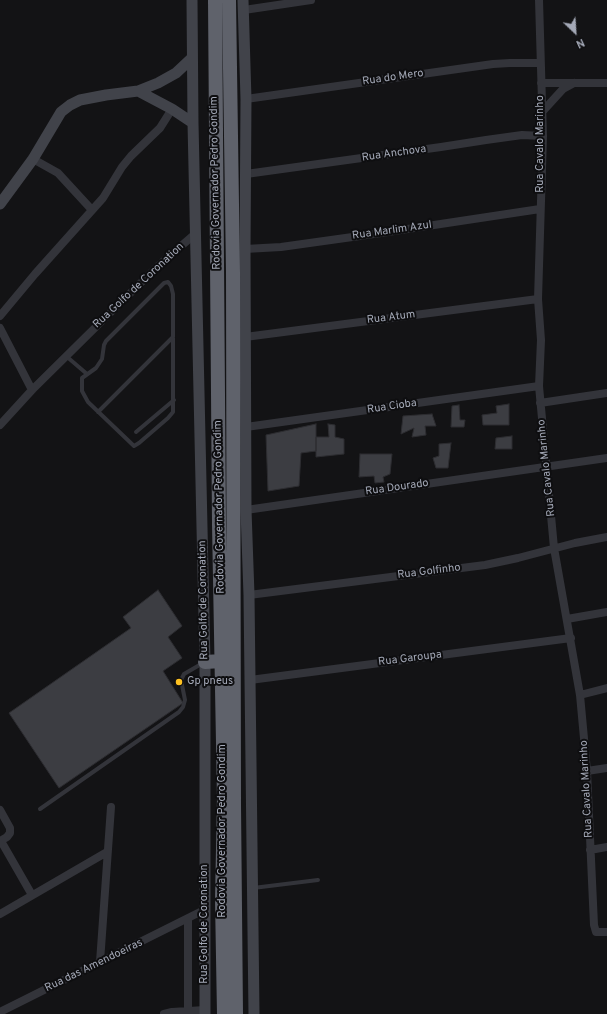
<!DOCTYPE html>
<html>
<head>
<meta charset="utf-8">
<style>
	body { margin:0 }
	#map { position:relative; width:607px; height:1014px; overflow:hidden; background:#131315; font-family:Overpass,sans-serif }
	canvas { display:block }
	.north { position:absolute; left:555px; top:12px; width:40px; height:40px; -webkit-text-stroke:3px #0e0e10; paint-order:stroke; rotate:155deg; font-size:11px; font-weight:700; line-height:16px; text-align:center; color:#a3a8b6 }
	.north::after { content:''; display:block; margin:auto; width:14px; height:18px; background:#a3a8b6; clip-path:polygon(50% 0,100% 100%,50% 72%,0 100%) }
</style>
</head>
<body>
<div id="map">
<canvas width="607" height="1014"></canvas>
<div class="north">N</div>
</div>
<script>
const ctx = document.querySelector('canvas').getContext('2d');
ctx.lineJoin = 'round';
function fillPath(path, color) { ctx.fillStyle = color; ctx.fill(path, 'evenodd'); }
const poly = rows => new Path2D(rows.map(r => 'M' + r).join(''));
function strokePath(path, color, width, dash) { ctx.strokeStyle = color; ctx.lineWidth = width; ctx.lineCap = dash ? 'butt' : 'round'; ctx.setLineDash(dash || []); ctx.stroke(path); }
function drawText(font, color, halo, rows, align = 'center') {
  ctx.font = font + ' Overpass,sans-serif'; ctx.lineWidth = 4; ctx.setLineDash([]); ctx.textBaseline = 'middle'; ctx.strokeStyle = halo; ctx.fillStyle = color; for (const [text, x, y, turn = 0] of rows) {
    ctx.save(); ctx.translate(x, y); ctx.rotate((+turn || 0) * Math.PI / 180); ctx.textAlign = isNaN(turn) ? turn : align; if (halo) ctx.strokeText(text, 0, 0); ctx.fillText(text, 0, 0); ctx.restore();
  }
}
const building = poly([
	[509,404,509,425,483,425,482,415,497,413,496,406,509,404],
	[459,405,460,420,465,420,464,427,451,427,452,406,459,405],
	[432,414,436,426,425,426,426,435,412,437,414,428,401,434,403,416,432,414],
	[316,424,316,451,301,453,299,486,268,491,266,435,316,424],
	[328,424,335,425,335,437,344,439,344,454,316,457,316,437,329,437,328,424],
	[512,436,512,449,495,449,496,438,512,436],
	[451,443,448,468,436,468,433,458,439,456,439,444,451,443],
	[360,454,392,454,390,474,383,477,384,482,375,483,374,476,359,477,360,454],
	[158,590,182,626,168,637,182,658,163,671,183,703,59,788,9,713,131,628,123,617,158,590]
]);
const lane = poly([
	[168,282,171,286,173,294,173,412,168,418,139,443,134,446,88,402,82,391,82,378,96,368,102,359,104,345,106,341,164,283,168,282],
	[66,356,87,374],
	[98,412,173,337],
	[136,432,174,400],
	[40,809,179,712,183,707,185,700,181,680,184,674,203,663],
	[253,888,318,880]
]);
const street = poly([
	[539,0,543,136,538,299,541,340,539,386,554,548,580,695,587,771,594,925,596,932,607,932],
	[244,10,311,0],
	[541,83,607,83],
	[246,99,493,64,510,63,540,63],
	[542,112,563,89,574,83],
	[33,159,58,173,92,210],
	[246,174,441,147,486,140,522,135,543,136],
	[245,249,281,247,381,233,540,209],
	[0,316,35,274,103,198,122,167,131,156,160,128,172,109],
	[0,328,32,390],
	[245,337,538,299],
	[540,403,607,393],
	[0,425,32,390,114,309,158,266,195,234],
	[246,427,539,386],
	[246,510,607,458],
	[249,595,485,565,518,558,575,543,607,537],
	[567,619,607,612],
	[250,680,571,638],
	[580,695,607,688],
	[587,771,607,768],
	[0,810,10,828,10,833,7,837,0,841],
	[1,841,32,895],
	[590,850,607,847],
	[0,914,107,852],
	[188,919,188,1014],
	[100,962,111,807],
	[0,1012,204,910],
	[164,1014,172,1012,205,1010]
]);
const secondary = poly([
	[192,0,193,123,205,662,205,1014],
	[243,0,246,99,245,249,246,510,249,595,254,1014],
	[138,91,172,109,193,123],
	[0,204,33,159,61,112,70,105,80,100,106,95,138,91,158,83,176,73,192,58]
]);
const highway = poly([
	[215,0,219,524,224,798,222,900,224,1014],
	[229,0,233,272,234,804,236,1014],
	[205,662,222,661]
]);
const markers = [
	[179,682,4,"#fec121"]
];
const streetNames = [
	["Rua do Mero",393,78,-8],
	["Rua Cavalo Marinho",541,144,-90],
	["Rua Anchova",394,154,-8],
	["Rodovia Governador Pedro Gondim",216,183,-91],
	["Rua Marlim Azul",392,231,-8],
	["Rua Golfo de Coronation",139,286,-43],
	["Rua Atum",391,318,-7],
	["Rua Cioba",392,407,-8],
	["Rua Cavalo Marinho",547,468,-96],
	["Rua Dourado",397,488,-8],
	["Rodovia Governador Pedro Gondim",220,507,-91],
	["Rua Golfinho",429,572,-7],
	["Rua Golfo de Coronation",204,600,-91],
	["Rua Garoupa",410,659,-7],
	["Rua Cavalo Marinho",587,789,-93],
	["Rodovia Governador Pedro Gondim",223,831,-90],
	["Rua Golfo de Coronation",205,924,-90],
	["Rua das Amendoeiras",94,966,-26]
];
const poiNames = [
	["Gp pneus",187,682]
];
fillPath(building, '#3c3d42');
strokePath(building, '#2d2d31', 1);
strokePath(lane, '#33343a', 4);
strokePath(street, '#33343a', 8);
strokePath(secondary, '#41434a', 11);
strokePath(highway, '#5f626b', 14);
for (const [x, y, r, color] of markers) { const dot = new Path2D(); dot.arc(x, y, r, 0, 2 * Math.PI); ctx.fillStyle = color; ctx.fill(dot); strokePath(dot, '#0e0e10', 1.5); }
drawText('11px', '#a3a8b6', '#0e0e10', streetNames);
drawText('11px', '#a3a8b6', '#0e0e10', poiNames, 'left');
</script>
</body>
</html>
